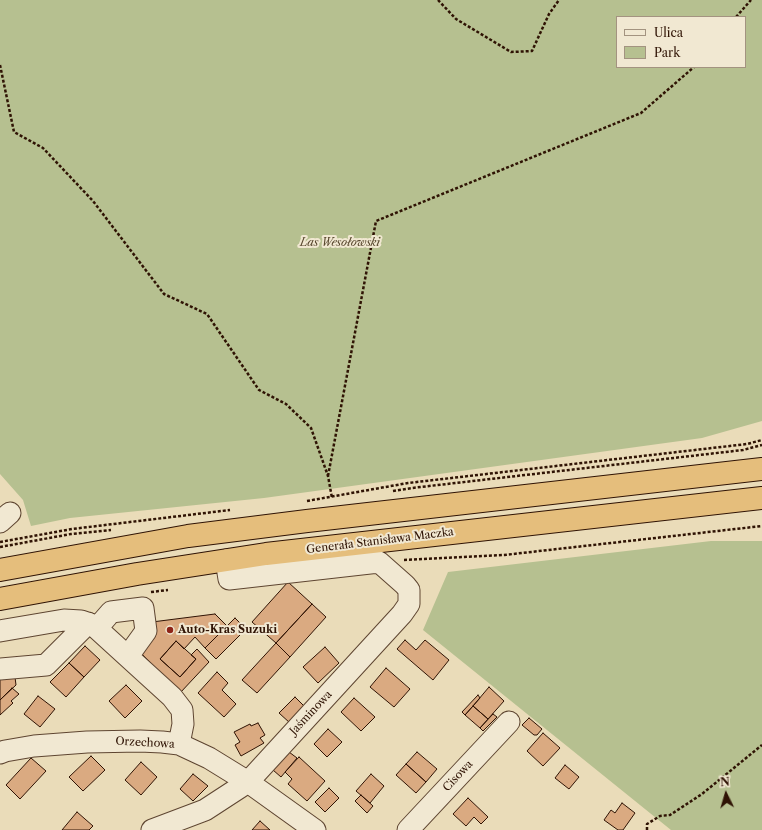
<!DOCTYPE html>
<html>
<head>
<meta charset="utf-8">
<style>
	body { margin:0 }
	#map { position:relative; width:762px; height:830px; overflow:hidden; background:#eadcb9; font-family:"Libre Caslon Text",serif }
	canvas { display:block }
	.legend { position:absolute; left:616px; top:16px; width:130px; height:52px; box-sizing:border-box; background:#f1e8d2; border:1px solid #a39380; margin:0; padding:5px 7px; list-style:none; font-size:12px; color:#2f1304 }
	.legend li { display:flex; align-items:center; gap:8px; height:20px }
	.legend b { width:20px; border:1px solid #a39380 }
	.north { position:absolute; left:706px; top:774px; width:40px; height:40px; -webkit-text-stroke:3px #f1e8d2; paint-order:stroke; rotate:355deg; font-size:11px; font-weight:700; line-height:16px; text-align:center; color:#2f1304 }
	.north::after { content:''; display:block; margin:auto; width:14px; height:18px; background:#2f1304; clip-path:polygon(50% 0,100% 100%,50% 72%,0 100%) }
</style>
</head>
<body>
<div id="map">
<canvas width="762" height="830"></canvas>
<ul class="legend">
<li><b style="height:5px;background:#f1e8d2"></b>Ulica</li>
<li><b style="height:11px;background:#b6c090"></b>Park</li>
</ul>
<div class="north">N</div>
</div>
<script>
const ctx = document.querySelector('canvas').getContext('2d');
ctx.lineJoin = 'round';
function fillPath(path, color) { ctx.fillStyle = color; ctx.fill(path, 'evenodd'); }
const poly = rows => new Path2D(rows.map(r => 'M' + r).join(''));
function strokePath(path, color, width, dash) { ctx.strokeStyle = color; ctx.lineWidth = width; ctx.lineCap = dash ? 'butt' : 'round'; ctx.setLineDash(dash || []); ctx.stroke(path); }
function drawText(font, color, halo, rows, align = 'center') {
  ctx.font = font + ' "Libre Caslon Text",serif'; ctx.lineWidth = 4; ctx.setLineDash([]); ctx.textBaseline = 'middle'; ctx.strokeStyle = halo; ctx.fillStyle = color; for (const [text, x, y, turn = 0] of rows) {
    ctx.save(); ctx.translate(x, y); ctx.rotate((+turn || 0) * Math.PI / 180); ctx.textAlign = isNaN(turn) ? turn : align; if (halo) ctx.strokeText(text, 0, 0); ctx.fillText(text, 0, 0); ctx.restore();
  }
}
const green = poly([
	[0,0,762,0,762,421,702,438,264,498,70,518,31,526,23,500,0,474],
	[617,17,745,17,745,67,617,67],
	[711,541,762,541,762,830,671,830,423,630,448,572]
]);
const building = poly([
	[288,582,312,604,276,643,252,622,288,582],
	[312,604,326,617,290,657,276,643,312,604],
	[215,614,227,626,205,648,195,637,184,649,176,641,160,659,180,677,196,659,191,655,197,649,209,662,180,693,141,653,155,637,152,622,215,614],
	[235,618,246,629,216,659,205,648,235,618],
	[405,640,416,650,425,640,449,660,433,680,397,649,405,640],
	[176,641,196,659,180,677,160,659,176,641],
	[276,643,290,657,257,693,242,680,276,643],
	[85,646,100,660,84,677,69,663,85,646],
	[325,647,339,663,318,683,303,667,325,647],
	[69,663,84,677,66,697,50,682,69,663],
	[386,668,410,689,394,707,370,687,386,668],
	[217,672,228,683,222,690,236,704,224,717,198,693,217,672],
	[15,677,16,685,0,700,0,678,15,677],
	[126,685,142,701,125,718,109,701,126,685],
	[489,687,504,701,488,719,473,706,489,687],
	[12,688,19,694,11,701,13,703,0,715,0,700,12,688],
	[478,695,480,698,465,715,462,712,478,695],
	[38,696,55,709,40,727,24,714,38,696],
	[295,697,305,707,290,723,279,713,295,697],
	[354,698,375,717,361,731,341,712,354,698],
	[473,706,488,719,480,728,465,715,473,706],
	[493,714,497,717,483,731,480,728,493,714],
	[529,718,542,729,537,735,534,735,522,725,529,718],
	[258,723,265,735,260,738,264,743,241,756,235,745,240,742,234,732,250,724,251,726,258,723],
	[328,729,342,742,327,757,314,744,328,729],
	[543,733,560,748,543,766,527,751,543,733],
	[289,752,297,758,281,777,273,770,289,752],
	[417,752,437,769,426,782,406,764,417,752],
	[91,756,105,770,83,791,69,777,91,756],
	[299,757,325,781,307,801,288,784,292,779,285,772,299,757],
	[31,758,46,771,20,799,6,785,31,758],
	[141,762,157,777,141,795,125,780,141,762],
	[406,764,426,782,416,793,396,775,406,764],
	[565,765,579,777,569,789,555,778,565,765],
	[193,774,208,786,193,801,180,789,193,774],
	[371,774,384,786,370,803,356,791,371,774],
	[329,788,339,798,325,812,315,802,329,788],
	[361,795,373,806,367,813,355,801,361,795],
	[468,798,488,817,481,824,474,817,466,826,453,814,468,798],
	[622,803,635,813,623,830,618,830,604,820,611,810,615,813,622,803],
	[77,812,93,826,89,830,62,830,77,812],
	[260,821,270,830,252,830,260,821]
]);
const path = poly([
	[438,0,456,19,511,52,532,51,549,14,559,0],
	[736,17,751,0],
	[0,65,14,132,43,148,93,201,164,294,207,314,259,390,286,404,311,428,328,476,332,498],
	[328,476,376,221,641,113,694,67],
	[393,491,412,488,743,450,762,445],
	[307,501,408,483,747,444,762,440],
	[0,542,72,529,230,510],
	[0,547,71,534,111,530],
	[404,560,504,555,762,526],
	[151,592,168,590],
	[647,830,647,824,660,816,670,815,702,794,762,745]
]);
const minor = poly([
	[0,522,10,513],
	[97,628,111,612,143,608,146,631,128,656],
	[0,631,64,620,81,621,93,625,172,697,182,710,183,724,179,744],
	[0,669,46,665,88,623],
	[0,753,5,751,34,746,87,742,140,741,162,742,179,744,209,758,248,782,315,830],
	[152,830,205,810,248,782,402,614,409,604,409,590,405,585,379,562,229,579,226,560],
	[408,830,509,722]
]);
const highway = poly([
	[0,570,188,536,307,521,762,469],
	[0,599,137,574,266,554,762,498]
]);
const markers = [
	[170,630,4,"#8f2418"]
];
const parkNames = [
	["Las Wesołowski",340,243]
];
const streetNames = [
	["Generała Stanisława Maczka",380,541,-7],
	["Jaśminowa",311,713,-47],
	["Orzechowa",145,743,3],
	["Cisowa",458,776,-47]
];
const poiNames = [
	["Auto-Kras Suzuki",178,630]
];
fillPath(green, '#b6c090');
fillPath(building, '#daaa81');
strokePath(building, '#2f1304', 1);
strokePath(minor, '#5e4531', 23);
strokePath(highway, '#2f1304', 24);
strokePath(path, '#2f1304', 2.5, [3, 2]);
strokePath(minor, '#f1e8d2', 21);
strokePath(highway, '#e5be7c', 22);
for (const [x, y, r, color] of markers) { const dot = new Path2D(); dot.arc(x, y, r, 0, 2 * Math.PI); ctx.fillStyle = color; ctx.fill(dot); strokePath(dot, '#f1e8d2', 1.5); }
drawText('italic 11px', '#58472e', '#f1e8d2', parkNames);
drawText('11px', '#2f1304', '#f1e8d2', streetNames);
drawText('bold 11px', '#2f1304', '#f1e8d2', poiNames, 'left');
</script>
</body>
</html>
